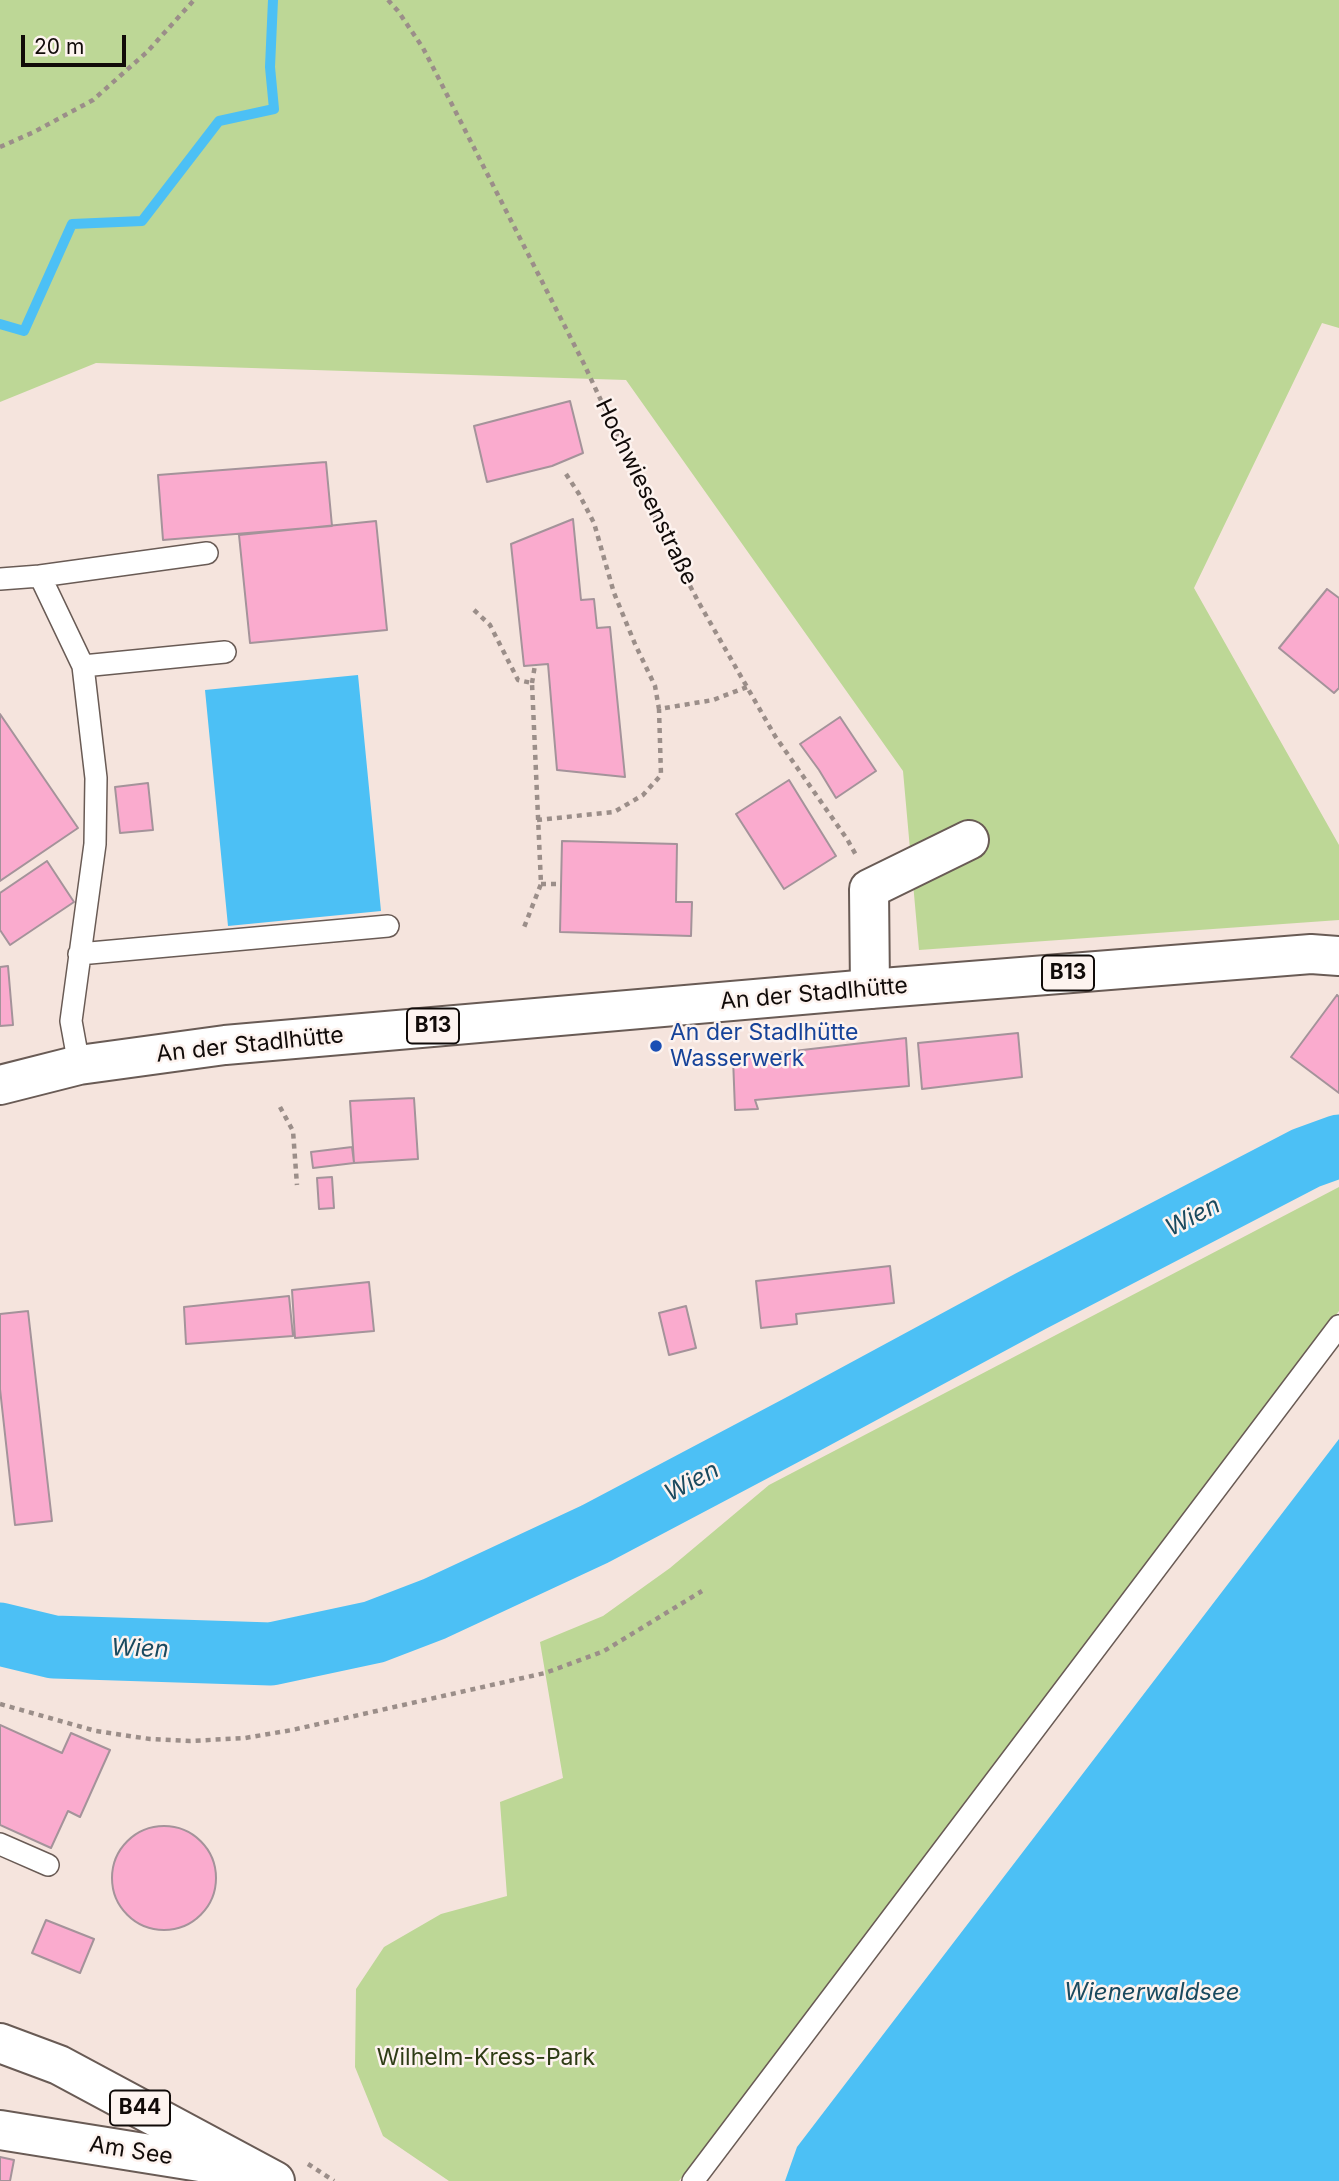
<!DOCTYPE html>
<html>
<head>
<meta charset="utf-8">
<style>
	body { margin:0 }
	#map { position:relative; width:1339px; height:2181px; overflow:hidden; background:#f5e4dd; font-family:Inter,sans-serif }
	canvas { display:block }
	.scale { position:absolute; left:21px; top:35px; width:105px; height:32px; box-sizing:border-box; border:4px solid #110b09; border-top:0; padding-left:9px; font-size:21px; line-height:24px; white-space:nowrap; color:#110b09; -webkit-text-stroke:5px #fdf3ef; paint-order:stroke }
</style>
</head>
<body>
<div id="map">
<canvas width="1339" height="2181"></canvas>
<div class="scale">20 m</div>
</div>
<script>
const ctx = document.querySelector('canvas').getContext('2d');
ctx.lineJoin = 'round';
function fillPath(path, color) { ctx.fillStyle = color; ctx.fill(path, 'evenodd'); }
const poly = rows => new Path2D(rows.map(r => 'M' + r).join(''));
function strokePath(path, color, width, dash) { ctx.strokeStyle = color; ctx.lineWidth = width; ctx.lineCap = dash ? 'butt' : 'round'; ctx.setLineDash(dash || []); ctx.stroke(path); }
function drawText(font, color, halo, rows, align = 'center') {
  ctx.font = font + ' Inter,sans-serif'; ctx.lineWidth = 5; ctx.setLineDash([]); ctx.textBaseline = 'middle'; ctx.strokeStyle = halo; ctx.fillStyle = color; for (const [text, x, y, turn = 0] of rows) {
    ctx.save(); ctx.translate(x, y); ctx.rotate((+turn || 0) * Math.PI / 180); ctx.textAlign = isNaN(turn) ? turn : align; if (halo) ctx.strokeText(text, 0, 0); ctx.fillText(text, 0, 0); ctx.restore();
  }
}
const green = poly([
	[0,0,1339,0,1339,328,1322,323,1194,588,1339,845,1339,920,919,950,903,771,626,380,96,363,0,402],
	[1339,1187,1339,1311,679,2181,449,2181,383,2136,355,2067,356,1989,384,1947,441,1914,507,1896,500,1802,563,1778,540,1642,603,1616,670,1568,769,1485]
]);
const water = poly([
	[358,675,381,911,228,926,205,690],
	[1339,1439,1339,2181,785,2181,797,2147]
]);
const stream = poly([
	[0,324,24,331,72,224,142,221,219,121,274,109,270,67,273,0]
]);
const river = poly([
	[0,1634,54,1647,271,1654,374,1632,434,1609,595,1534,805,1423,1031,1301,1306,1158,1339,1146]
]);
const building = poly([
	[570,401,583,453,552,466,487,482,474,426,570,401],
	[326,462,332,526,163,540,158,475,326,462],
	[573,519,581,600,594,599,597,628,610,627,625,777,557,770,548,664,524,666,511,544,573,519],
	[376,521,387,630,250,643,239,535,376,521],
	[1327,589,1339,598,1339,688,1334,693,1279,648,1327,589],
	[0,714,78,828,0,881,0,714],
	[840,717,876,771,836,798,819,770,800,744,840,717],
	[789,780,836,856,784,889,736,814,789,780],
	[148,783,153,830,120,833,115,787,148,783],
	[562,841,677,844,676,902,692,902,691,936,560,932,562,841],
	[47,861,74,902,10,945,0,930,0,893,47,861],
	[8,966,13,1025,0,1026,0,967,8,966],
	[1337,995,1339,997,1339,1093,1291,1057,1337,995],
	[1018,1033,1022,1077,922,1089,918,1043,1018,1033],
	[906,1038,909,1086,755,1100,758,1109,735,1110,733,1058,906,1038],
	[414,1098,418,1159,354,1163,350,1101,414,1098],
	[352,1147,354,1163,313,1168,311,1152,352,1147],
	[332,1177,334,1208,319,1209,317,1178,332,1177],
	[890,1266,894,1303,796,1314,797,1324,761,1328,756,1281,890,1266],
	[369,1282,374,1331,295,1338,292,1290,369,1282],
	[289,1296,293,1336,186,1344,184,1307,289,1296],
	[686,1306,696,1348,669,1355,659,1313,686,1306],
	[28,1311,52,1521,15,1525,0,1389,0,1314,28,1311],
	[0,1725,62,1753,71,1733,110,1750,80,1817,68,1811,51,1848,0,1825,0,1725],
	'112 1878a52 52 0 1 1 104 0a52 52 0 1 1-104 0Z',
	[46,1920,94,1939,80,1973,32,1953,46,1920],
	[0,2157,14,2160,10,2181,0,2181,0,2157]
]);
const path = poly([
	[388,0,398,11,423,48,439,79,584,364,666,540,699,603,775,736,847,839,856,855],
	[0,147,34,132,93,100,147,52,194,0],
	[566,474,579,494,594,523,614,593,635,644,655,686,659,709],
	[474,610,490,625,518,680,532,683,541,884,523,930],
	[532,683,535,665],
	[537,820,614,812,643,795,661,775,659,709,713,700,747,687],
	[541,884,561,884],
	[280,1107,293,1131,297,1185],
	[0,1704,96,1731,150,1739,190,1741,245,1738,292,1730,545,1673,604,1651,702,1591],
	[308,2164,334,2181]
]);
const lane = poly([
	[40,576,207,553],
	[0,579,40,576,83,666,96,778,95,844,71,1021,79,1065],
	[83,666,225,652],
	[79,954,388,926],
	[0,1844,48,1865],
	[693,2181,1339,1326]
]);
const street = poly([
	[870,989,869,889,969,840],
	[0,2130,250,2170]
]);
const primary = poly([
	[0,1085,79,1065,225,1045,870,989,1311,954,1339,956],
	[0,2043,59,2065,275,2181]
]);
const markers = [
	[656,1046,7,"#1a4fb4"]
];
const shields = [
	[1068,973,52],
	[433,1026,52],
	[140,2108,60]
];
const shieldNames = [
	["B13",1068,973],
	["B13",433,1026],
	["B44",140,2108]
];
const streetNames = [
	["Hochwiesenstraße",646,492,64],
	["An der Stadlhütte",814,994,-5],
	["An der Stadlhütte",250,1045,-6],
	["Am See",131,2151,9]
];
const transitNames = [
	["An der Stadlhütte",670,1033],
	["Wasserwerk",670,1059]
];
const parkNames = [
	["Wilhelm-Kress-Park",486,2058]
];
const waterNames = [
	["Wien",1193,1217,-27],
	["Wien",692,1482,-28],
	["Wien",140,1649,2],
	["Wienerwaldsee",1152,1993]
];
fillPath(green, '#bdd796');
fillPath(water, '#4cc0f5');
strokePath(stream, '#4cc0f5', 10);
strokePath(river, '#4cc0f5', 63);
fillPath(building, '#faabce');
strokePath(building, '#a4939a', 2);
strokePath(lane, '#695b55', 24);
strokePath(street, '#695b55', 42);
strokePath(primary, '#695b55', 42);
strokePath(path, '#9b8e89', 4.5, [5, 5]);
strokePath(lane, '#fff', 21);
strokePath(street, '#fff', 38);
strokePath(primary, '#fff', 38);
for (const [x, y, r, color] of markers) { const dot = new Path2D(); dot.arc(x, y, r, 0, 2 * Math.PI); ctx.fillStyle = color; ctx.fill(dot); strokePath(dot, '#fdf3ef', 2.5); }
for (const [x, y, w] of shields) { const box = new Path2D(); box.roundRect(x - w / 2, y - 17.5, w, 35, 5); ctx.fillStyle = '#fdf3ef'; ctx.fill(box); strokePath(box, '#110b09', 2); }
drawText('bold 21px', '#110b09', null, shieldNames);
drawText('23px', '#110b09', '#fdf3ef', streetNames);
drawText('23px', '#164399', '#fdf3ef', transitNames, 'left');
drawText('23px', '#2e3c15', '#fdf3ef', parkNames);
drawText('italic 24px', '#1a4a5f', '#fdf3ef', waterNames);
</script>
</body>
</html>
